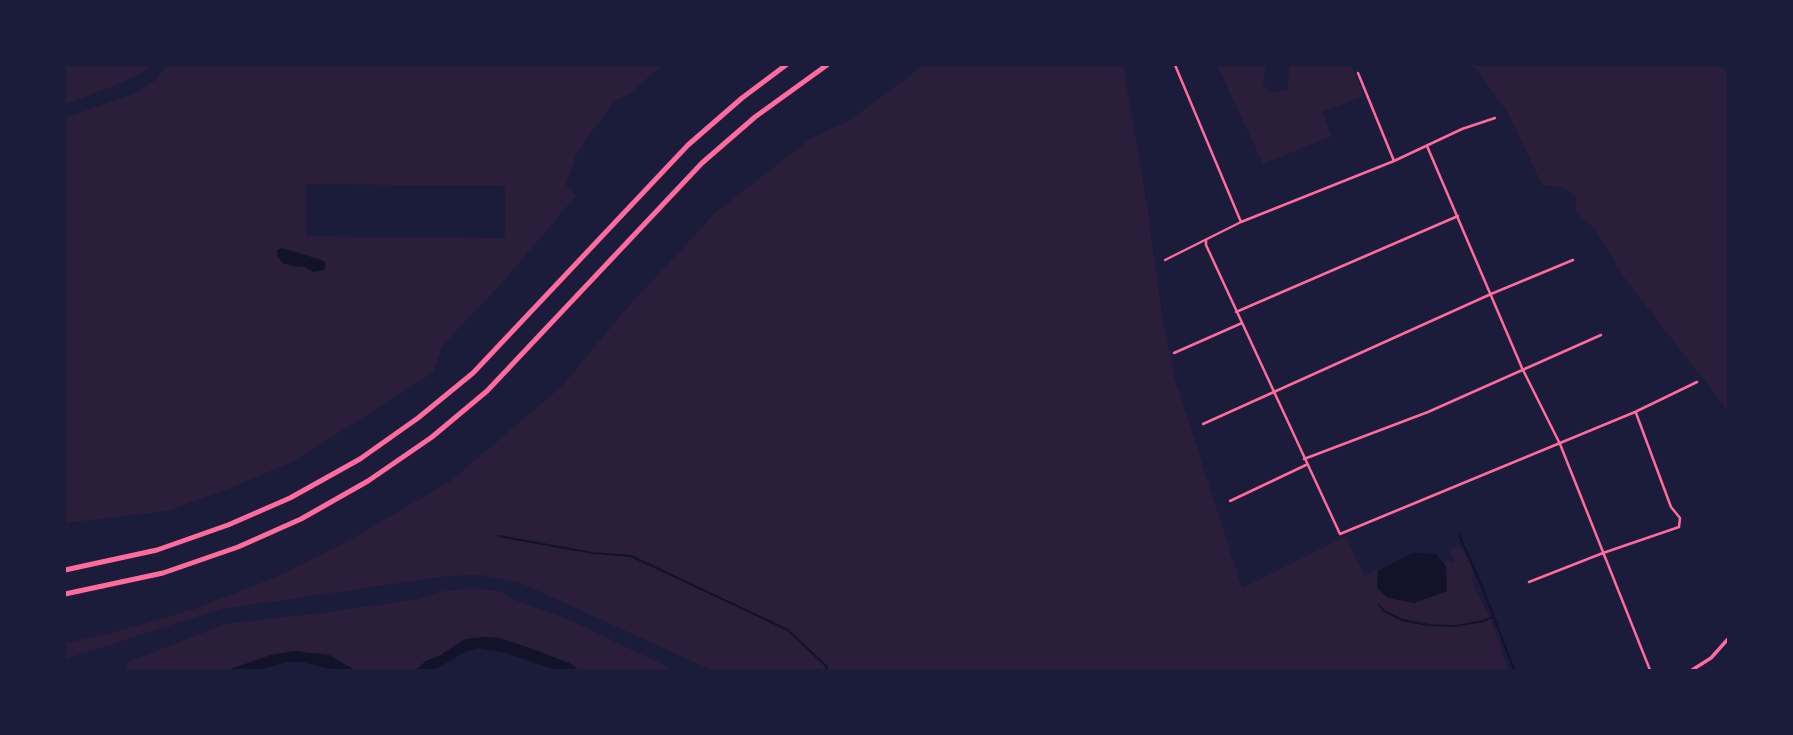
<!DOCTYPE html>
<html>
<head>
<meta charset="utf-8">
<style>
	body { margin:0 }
	#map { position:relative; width:1793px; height:735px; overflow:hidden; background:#1b1b3a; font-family:Helvetica,sans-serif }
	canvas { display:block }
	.frame { position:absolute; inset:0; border:66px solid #1b1b3a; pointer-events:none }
</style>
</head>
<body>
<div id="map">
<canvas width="1793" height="735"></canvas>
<div class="frame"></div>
</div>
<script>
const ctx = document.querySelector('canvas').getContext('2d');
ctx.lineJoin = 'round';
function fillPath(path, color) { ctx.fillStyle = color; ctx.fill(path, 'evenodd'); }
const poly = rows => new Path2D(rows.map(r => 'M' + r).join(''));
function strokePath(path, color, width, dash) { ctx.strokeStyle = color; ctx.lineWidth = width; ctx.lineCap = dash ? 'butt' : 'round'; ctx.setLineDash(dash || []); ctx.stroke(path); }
const green = poly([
	[65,65,151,65,142,73,109,88,65,104],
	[167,65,662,65,630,94,615,101,592,131,576,155,566,185,576,196,500,285,443,345,433,373,294,461,228,489,167,511,65,523,65,118,136,93,157,79],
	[306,184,505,186,505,238,306,236],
	[282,248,319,259,314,272,305,267,289,266],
	[924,65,1123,65,1147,206,1164,328,1175,379,1242,588,1346,536,1365,577,1372,571,1378,571,1377,588,1414,603,1447,591,1446,566,1441,559,1455,563,1449,549,1458,546,1462,549,1470,562,1473,572,1472,582,1491,620,1508,670,711,670,523,584,481,575,447,576,222,609,65,659,65,643,111,633,194,609,276,577,348,541,452,480,563,385,625,310,716,212,810,139,850,120],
	[1217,65,1266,65,1263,84,1270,92,1279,92,1288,90,1289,65,1351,65,1364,96,1322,112,1332,136,1263,164],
	[1458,65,1713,65,1728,70,1728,411,1626,280,1594,228,1576,213,1576,198,1569,191,1559,187,1542,185,1509,115,1475,67],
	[472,588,500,591,510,598,570,620,674,670,579,670,569,663,538,651,500,638,465,639,439,656,426,661,415,670,355,670,329,655,294,651,271,655,228,670,129,670,126,667,128,662,225,624,321,613,419,599,444,591]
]);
const water = poly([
	[282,248,324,261,326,266,324,270,314,272,305,267,284,264,278,257,277,250],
	[1412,553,1436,554,1446,566,1447,591,1414,603,1388,598,1377,588,1378,571],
	[483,637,500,638,538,651,569,663,579,670,556,670,506,653,477,648,463,653,434,670,415,670,426,661,439,656,465,639],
	[294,651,329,655,355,670,335,670,302,662,287,662,258,670,228,670,271,655]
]);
const stream = poly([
	[1459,535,1483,589,1514,670],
	[498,536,593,553,631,556,788,630,827,667,825,670],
	[1379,605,1384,611,1402,620,1429,625,1455,626,1483,621,1493,617]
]);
const minor = poly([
	[1175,65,1241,222],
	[1358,73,1394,161],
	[1427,146,1522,368,1560,444,1650,670],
	[1206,240,1206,245,1340,534,1635,412,1697,382],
	[1165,260,1241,222,1394,161,1462,129,1495,118],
	[1236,312,1458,216],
	[1174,353,1242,323],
	[1203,424,1491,294,1573,260],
	[1304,459,1428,412,1601,335],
	[1230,501,1306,465],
	[1529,582,1603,553,1679,527,1680,518,1671,507,1636,413]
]);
const tertiary = poly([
	[1692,670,1711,658,1728,639]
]);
const motorway = poly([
	[65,570,157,550,228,525,290,498,360,459,418,418,473,373,688,145,742,98,786,65],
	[65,594,163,573,238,547,301,519,368,481,432,437,487,391,702,163,755,117,827,65]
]);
fillPath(green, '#2a1e3b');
fillPath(water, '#12122b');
strokePath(stream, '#12122b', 2);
strokePath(minor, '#ff6b9d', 2.5);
strokePath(tertiary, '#ff6b9d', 3.5);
strokePath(motorway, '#ff6b9d', 5);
</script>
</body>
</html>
